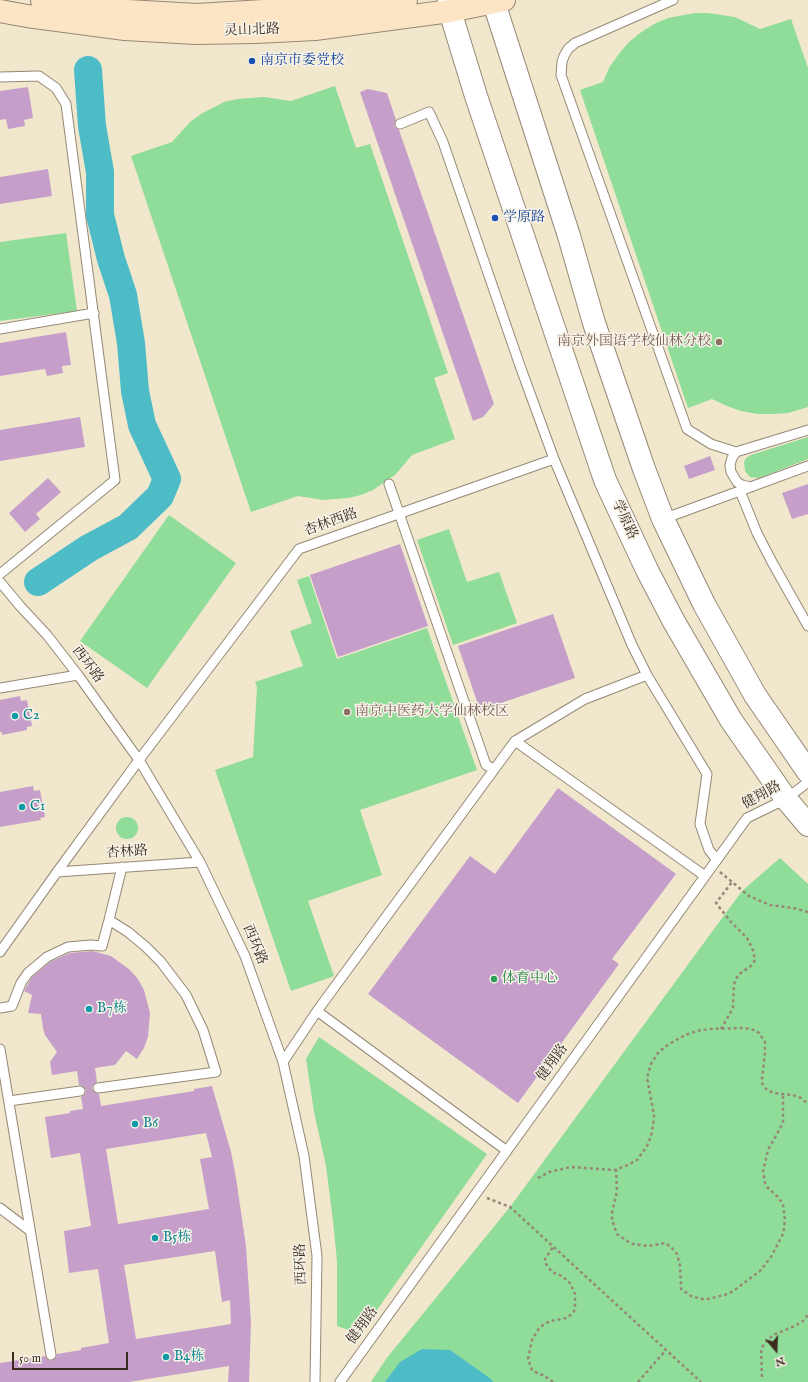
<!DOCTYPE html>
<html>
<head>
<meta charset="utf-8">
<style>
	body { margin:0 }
	#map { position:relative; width:808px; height:1382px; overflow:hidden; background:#f0e7cd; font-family:"IM FELL English",serif }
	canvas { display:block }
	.north { position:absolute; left:756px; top:1330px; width:40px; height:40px; -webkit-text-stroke:3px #f7f3e8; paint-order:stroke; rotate:161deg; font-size:11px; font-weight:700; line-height:16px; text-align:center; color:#3b2a1e }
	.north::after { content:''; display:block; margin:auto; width:14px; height:18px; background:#3b2a1e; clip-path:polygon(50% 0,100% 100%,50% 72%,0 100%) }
	.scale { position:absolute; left:12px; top:1352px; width:116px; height:18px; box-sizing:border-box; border:2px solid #3b2a1e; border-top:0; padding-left:5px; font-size:12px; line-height:14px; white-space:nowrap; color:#3b2a1e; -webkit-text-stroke:3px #f7f3e8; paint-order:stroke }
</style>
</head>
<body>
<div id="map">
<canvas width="808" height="1382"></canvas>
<div class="north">N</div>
<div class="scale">50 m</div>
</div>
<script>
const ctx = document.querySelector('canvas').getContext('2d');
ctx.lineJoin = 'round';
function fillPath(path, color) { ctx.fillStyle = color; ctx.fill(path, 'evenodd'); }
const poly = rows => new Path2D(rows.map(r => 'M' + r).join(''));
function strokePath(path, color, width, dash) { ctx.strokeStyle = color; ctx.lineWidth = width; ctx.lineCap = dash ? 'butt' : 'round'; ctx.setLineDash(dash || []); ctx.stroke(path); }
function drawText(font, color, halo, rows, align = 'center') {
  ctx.font = font + ' "IM FELL English","Noto Serif SC",serif'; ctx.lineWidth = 3; ctx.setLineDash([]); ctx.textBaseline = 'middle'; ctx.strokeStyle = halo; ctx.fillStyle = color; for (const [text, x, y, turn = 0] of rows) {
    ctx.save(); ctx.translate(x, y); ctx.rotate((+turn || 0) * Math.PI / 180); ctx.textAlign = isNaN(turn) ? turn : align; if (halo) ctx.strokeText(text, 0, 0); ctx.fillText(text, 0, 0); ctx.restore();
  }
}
const green = poly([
	[695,13,708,13,735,17,760,29,791,19,808,68,808,407,788,413,773,414,757,414,741,411,727,406,712,399,688,408,580,90,603,82,609,68,618,55,628,43,640,33,654,24,668,18],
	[335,86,356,148,370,144,448,373,434,378,455,439,412,455,395,475,373,490,361,495,348,498,323,500,298,496,251,512,131,156,172,142,190,122,201,114,224,102,237,99,264,97,291,101],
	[66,233,77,311,0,321,0,242],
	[808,437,808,459,759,478,750,477,745,471,744,462,746,458,751,455],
	[169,515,236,563,147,688,80,641],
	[449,529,467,582,499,572,517,623,453,645,417,540],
	[309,576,337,659,427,628,477,770,360,810,382,875,308,901,334,976,291,991,215,770,253,757,257,687,255,682,303,666,290,631,312,623,297,580],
	'116 828a11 11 0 1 1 22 0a11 11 0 1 1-22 0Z',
	[780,858,808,884,808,1382,371,1382,386,1359,510,1207,742,891],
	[319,1037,487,1154,360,1334,337,1326,337,1261,333,1221,326,1166,314,1112,306,1059]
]);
const water = poly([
	[422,1349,450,1350,491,1379,493,1382,385,1382,400,1362]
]);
const river = poly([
	[38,582,89,548,128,527,160,496,167,479,142,425,135,391,131,343,123,295,111,259,100,215,100,172,92,126,88,70]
]);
const building = poly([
	[28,87,33,118,24,120,25,126,8,129,6,119,0,120,0,91],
	[368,89,387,93,396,120,394,126,399,130,494,404,483,417,473,421,360,92],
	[48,169,52,196,0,204,0,177],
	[66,332,71,365,62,366,63,373,47,376,45,369,0,376,0,343],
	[80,417,85,447,0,461,0,430],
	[710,456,715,470,689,479,684,466],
	[48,478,61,492,36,514,40,519,25,532,9,513],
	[808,484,808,514,792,519,782,493],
	[400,544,428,626,338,657,310,575],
	[553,614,575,678,480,710,458,646],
	[20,696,21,701,27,700,32,726,27,727,27,730,2,735,2,732,0,732,0,700],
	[33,786,34,791,40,790,45,817,40,818,41,820,0,827,0,792],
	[558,788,676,874,612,959,619,964,518,1103,368,994,470,856,495,874],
	[92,951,111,956,130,970,138,979,144,990,150,1013,148,1037,144,1048,137,1059,126,1051,115,1065,95,1068,97,1082,93,1085,92,1089,95,1093,99,1094,101,1106,194,1091,194,1089,212,1086,231,1152,236,1178,246,1246,251,1322,249,1382,228,1382,229,1366,129,1382,0,1382,0,1363,45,1356,49,1360,52,1361,56,1357,57,1354,81,1350,81,1348,109,1343,98,1269,69,1273,64,1231,91,1226,80,1153,51,1158,45,1117,70,1113,70,1111,83,1109,81,1097,85,1094,86,1090,83,1086,79,1085,77,1071,52,1075,50,1062,57,1052,45,1035,43,1028,41,1014,28,1013,32,995,24,991,32,977,50,962,70,953],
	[206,1133,212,1157,200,1159,209,1209,118,1224,106,1149],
	[215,1251,222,1302,230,1300,231,1324,136,1339,124,1265]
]);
const path = poly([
	[720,872,749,896,770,905,793,908,808,912],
	[721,1029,733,1008,734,984,738,975,752,965,755,960,753,950,747,938,731,922,716,903,732,882],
	[616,1169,617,1191,612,1213,612,1220,617,1234,627,1241,633,1244,648,1246,665,1243,671,1247,677,1254,680,1265,681,1289,691,1296,702,1299,708,1299,728,1294,736,1289,760,1271,771,1257,783,1234,785,1221,783,1204,777,1196,768,1188,765,1183,763,1172,768,1150,783,1123,783,1093],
	[538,1178,549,1172,571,1167,615,1170,630,1164,637,1160,647,1146,651,1136,653,1126,654,1115,647,1078,651,1064,658,1053,666,1046,685,1035,697,1031,709,1029,744,1028,755,1030,759,1033,765,1042,765,1053,762,1079,762,1083,766,1089,773,1093,793,1095,801,1098,808,1104],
	[487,1198,510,1207,701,1382],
	[762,1377,761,1350,764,1344,773,1335,795,1326,803,1321,808,1315],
	[553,1382,543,1375,539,1374,532,1370,528,1359,532,1340,538,1330,543,1325,550,1321,567,1318,573,1313,575,1309,575,1294,570,1283,562,1276,552,1272,546,1264,545,1259,553,1247],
	[638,1382,666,1350]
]);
const service = poly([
	[673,0,575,43,568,49,564,56,562,62,561,75,687,429,711,444,736,452],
	[0,77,39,76,56,88,66,104,115,480,0,574],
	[400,124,429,112,443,142,519,363,554,459,632,645,647,675,707,774,700,824,709,850,717,860],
	[0,329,94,313],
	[389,484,486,765,494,769],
	[751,487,742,485,737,482,731,472,730,465,732,458,736,452,808,430],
	[740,491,757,533,772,562,808,626],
	[663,519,808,466],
	[0,582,20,606,47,635,78,675,139,760,200,862,245,956,283,1062,304,1156,317,1256,315,1382],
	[0,688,78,675],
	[515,741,705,876],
	[57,872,200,862],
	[109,920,122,867],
	[0,952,57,872,139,760,299,549,554,459],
	[0,1008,12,1006,21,983,28,973,47,957,68,947,91,945,102,946,109,920,128,932,145,946,161,962,186,995,203,1030,216,1072,98,1088],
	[317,1011,507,1151],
	[0,1049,51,1355],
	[283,1062,317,1011,515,741,585,699,647,675],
	[9,1101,80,1091],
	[0,1208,29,1230],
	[340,1382,747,818,786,799,808,782]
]);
const tertiary = poly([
	[449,0,450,11,476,96,605,480,647,570,673,620,731,720,786,799,808,825],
	[492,0,494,3,569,236,594,323,644,469,663,519,704,604,755,695,808,772]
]);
const secondary = poly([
	[42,0,110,10,197,15,347,6,406,0],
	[0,11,27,16,125,29,196,33,256,32,315,29,450,11,504,0]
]);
const markers = [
	[252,61,4,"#1a4fb4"],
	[495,218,4,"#1a4fb4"],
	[719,342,4,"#8d6e63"],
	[347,712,4,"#8d6e63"],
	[15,716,4,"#0f9aa8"],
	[22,807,4,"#0f9aa8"],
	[494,979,4,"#2e9e5b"],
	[89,1009,4,"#0f9aa8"],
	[135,1124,4,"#0f9aa8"],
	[155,1238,4,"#0f9aa8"],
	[166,1357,4,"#0f9aa8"]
];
const streetNames = [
	["灵山北路",252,31,-2],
	["学原路",624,520,65],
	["杏林西路",331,523,-20],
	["西环路",87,665,53],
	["健翔路",762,796,-29],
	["杏林路",127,853,-4],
	["西环路",254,945,67],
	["健翔路",553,1063,-54],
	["西环路",302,1264,-92],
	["健翔路",363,1326,-54]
];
const transitNames = [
	["南京市委党校",260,61],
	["学原路",503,218]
];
const educationNames = [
	["南京外国语学校仙林分校",711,342],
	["南京中医药大学仙林校区",355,712,"left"]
];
const cultureNames = [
	["C2",23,716],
	["C1",30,807],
	["B7栋",97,1009],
	["B6",143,1124],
	["B5栋",163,1238],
	["B4栋",174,1357]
];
const leisureNames = [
	["体育中心",502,979]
];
fillPath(green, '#90dc99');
fillPath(water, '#4ebcc7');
strokePath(river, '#4ebcc7', 28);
fillPath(building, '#c59fca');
strokePath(service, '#968876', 11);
strokePath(tertiary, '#968876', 24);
strokePath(secondary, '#968876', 24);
strokePath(path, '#968876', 2.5, [3, 3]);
strokePath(service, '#fff', 9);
strokePath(tertiary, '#fff', 22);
strokePath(secondary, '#fce5c4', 22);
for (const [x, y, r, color] of markers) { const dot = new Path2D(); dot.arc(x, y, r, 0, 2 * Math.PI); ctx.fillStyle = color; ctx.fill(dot); strokePath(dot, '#f7f3e8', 1.5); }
drawText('14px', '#3b2a1e', '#f7f3e8', streetNames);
drawText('14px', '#164399', '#f7f3e8', transitNames, 'left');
drawText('14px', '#785e54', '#f7f3e8', educationNames, 'right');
drawText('14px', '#0d838f', '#f7f3e8', cultureNames, 'left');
drawText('14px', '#27864d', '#f7f3e8', leisureNames, 'left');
</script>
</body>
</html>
